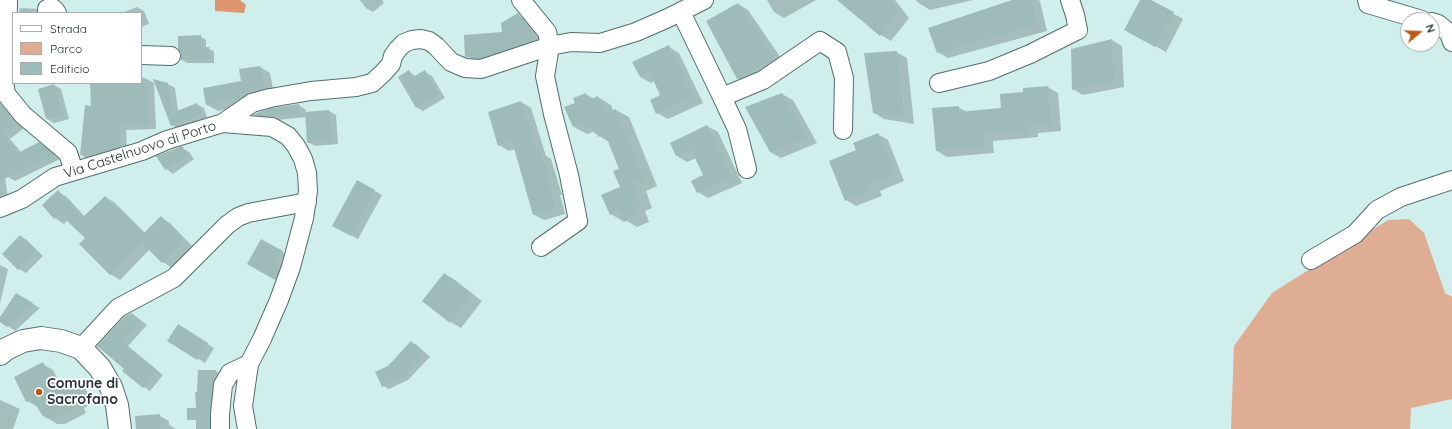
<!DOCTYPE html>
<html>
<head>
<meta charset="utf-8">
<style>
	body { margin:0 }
	#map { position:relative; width:1452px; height:429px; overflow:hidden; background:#cfeeec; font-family:Quicksand,sans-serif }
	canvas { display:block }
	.legend { position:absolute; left:12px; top:12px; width:130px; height:72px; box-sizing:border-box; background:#fff; border:1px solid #a8adac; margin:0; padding:5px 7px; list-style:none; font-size:12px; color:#253130 }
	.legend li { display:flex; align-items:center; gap:8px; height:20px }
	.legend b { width:20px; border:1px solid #a8adac }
	.north { position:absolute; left:1400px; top:12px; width:40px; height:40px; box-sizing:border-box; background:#fff; border:1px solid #a8adac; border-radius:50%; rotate:71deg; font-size:11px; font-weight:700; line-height:16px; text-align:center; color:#253130 }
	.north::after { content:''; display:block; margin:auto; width:14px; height:18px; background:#ba5918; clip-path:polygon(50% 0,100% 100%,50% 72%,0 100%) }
</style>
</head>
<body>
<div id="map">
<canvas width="1452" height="429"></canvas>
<ul class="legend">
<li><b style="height:5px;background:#fff"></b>Strada</li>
<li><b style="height:11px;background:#dfad94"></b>Parco</li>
<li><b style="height:11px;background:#9ebbb9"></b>Edificio</li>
</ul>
<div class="north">N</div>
</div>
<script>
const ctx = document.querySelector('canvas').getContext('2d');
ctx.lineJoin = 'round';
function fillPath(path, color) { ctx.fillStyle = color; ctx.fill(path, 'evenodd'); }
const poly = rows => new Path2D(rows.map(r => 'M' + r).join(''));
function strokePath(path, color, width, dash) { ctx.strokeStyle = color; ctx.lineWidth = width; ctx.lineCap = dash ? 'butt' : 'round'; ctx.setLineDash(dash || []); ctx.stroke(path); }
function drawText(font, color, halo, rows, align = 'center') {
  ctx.font = font + ' Quicksand,sans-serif'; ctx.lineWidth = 3.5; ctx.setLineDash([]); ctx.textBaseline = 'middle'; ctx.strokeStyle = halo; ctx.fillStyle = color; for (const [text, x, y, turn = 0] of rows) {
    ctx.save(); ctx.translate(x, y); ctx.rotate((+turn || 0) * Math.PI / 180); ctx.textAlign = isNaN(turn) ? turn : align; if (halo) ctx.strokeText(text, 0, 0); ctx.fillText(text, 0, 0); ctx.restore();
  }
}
const green = poly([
	[1409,219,1424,233,1445,293,1452,297,1452,399,1411,408,1410,429,1231,429,1234,346,1272,293,1388,220]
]);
const water = poly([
	[215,0,240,0,246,5,244,13,215,11]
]);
const shadow = poly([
	[360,0,382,0,384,3,373,12,366,8],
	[767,0,816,0,784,18,774,12],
	[838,0,895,0,909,18,891,41,881,35],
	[916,0,973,0,930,10,917,2],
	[1015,0,1038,0,1040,1,1047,31,948,58,938,52],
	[1141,0,1149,0,1183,19,1166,52,1136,35],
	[738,4,748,10,785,64,748,84,738,78],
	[137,7,144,11,149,24,141,27,141,13,122,13],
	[20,8,37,9,44,13,19,13],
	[518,15,529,21,547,45,477,62,466,56,503,33],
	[200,36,206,40,206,48,214,51,214,63,187,63,182,60],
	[1112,40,1122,46,1124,87,1083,95,1073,89],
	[669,47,679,53,703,103,668,119,657,113,661,96,654,81,651,83,640,77],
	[896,52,907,58,914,124,884,119,874,113],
	[260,67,270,73,274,94,250,104,218,111,207,105,242,82],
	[409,72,416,76,425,72,432,76,445,98,423,111,416,107],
	[141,77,147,79,154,83,156,129,126,130,127,150,88,159,81,155,92,107,91,83,141,83],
	[168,84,175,88,178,111,196,104,204,108,207,118,179,129,172,125],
	[54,85,61,89,69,119,54,123,47,119],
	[1048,87,1058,93,1061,131,1038,133,1038,137,993,141,994,153,947,157,937,151,958,107,967,112,1002,109,1024,93],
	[586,94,594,99,598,97,611,105,613,111,616,110,629,117,657,186,646,191,652,208,645,211,649,222,637,227,627,221,624,222,611,214,621,188,620,169,609,142,593,132,587,134,574,127,576,103],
	[782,94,793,100,817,143,781,158,770,152],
	[521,102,531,108,546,156,551,159,562,195,560,195,565,214,544,220,533,214,515,149,509,151,499,145],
	[298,105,305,109,306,113,329,111,336,115,338,144,315,146,308,142,306,117,278,120,261,118,255,115],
	[4,110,11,114,24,128,10,139,21,152,39,143,46,147,60,159,15,181,8,177,0,151,0,113],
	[707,126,718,132,742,183,708,198,698,192,704,176,696,158,687,162,677,156,671,143],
	[878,134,888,140,904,181,880,191,882,196,856,206,846,200,857,151],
	[182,148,189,152,194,159,173,174,166,169,157,157],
	[0,174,5,177,8,199,0,204],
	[357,181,382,195,358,239,333,226],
	[58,192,67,197,85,217,105,197,114,202,145,233,161,218,170,223,193,247,172,268,163,262,150,249,120,280,110,274,86,238,68,220,64,224,55,218,43,205],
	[20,236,27,240,43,256,26,273,19,269],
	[262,241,289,256,282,283,249,264],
	[0,265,8,269,0,304],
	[445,274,455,280,482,301,461,328,451,322],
	[16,294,40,308,15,331,1,321],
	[132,314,147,325,128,346,163,375,150,391,144,387,126,369,98,346],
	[185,330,214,348,205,363,169,341],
	[411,342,417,345,430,357,408,380,389,389,383,386,388,367],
	[43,364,53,370,61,386,74,380,84,386,93,403,84,408,86,413,65,424,57,424,46,417,38,407,27,401],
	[216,371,223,375,217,429,197,429],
	[0,400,20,409,13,429,0,429],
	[160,416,169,421,169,425,176,429,137,429]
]);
const building = poly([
	[837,0,890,0,899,12,880,36],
	[1012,0,1031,0,1037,25,937,53,928,28],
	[1140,0,1151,0,1174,12,1155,47,1124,30],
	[738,3,775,58,737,79,706,21],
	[518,13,538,39,481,58,465,57,464,35,502,32,501,23],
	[201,35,201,47,209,47,209,60,180,60,181,56,178,49,178,36],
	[1112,39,1114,82,1072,90,1071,49],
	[669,45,693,97,656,114,650,100,660,95,650,73,640,77,632,62],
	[897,51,904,119,873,113,864,53],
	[260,66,264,89,249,93,239,99,206,105,203,88,241,81,239,69],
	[409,70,413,77,425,70,439,94,416,108,398,77],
	[153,79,168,83,172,113,197,103,201,114,171,126],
	[90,83,147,83,149,125,119,126,120,147,93,155,80,155,85,105,91,106],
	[54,84,63,115,46,119,38,89],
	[1048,86,1051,125,1028,127,1028,132,983,135,984,147,936,151,932,108,959,106,959,112,1001,108,1000,94,1023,92,1023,88],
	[586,93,589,100,598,96,605,113,616,109,644,179,633,183,640,200,632,203,636,215,623,220,620,211,610,215,601,195,620,187,613,171,619,169,605,134,598,137,593,126,586,129,583,123,573,127,564,107,575,103,573,98],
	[782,93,808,137,770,152,745,107],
	[521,101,537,153,541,152,552,189,550,189,555,208,533,215,512,141,498,146,488,112],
	[0,103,17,124,11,129,1,132,18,153,39,142,54,155,0,181],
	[299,104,300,113,270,116,253,115,257,113,272,108],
	[329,110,332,141,307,143,305,112],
	[707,125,732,177,697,193,691,181,703,175,691,149,676,156,670,143],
	[878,133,895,175,870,185,872,190,845,201,829,161,856,150,853,143],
	[182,146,188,155,165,170,156,156],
	[357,180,375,190,351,236,332,226],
	[58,190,82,218,105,196,143,234,161,216,185,242,162,263,142,243,110,275,79,244,85,238,60,214,54,219,42,205],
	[20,235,36,251,18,270,2,254],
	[261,239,283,251,275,264,280,267,275,280,247,264],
	[444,273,472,294,450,323,422,301],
	[16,293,33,303,7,327,0,322,0,317],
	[132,313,141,321,122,342,157,370,143,388,122,371,124,369,97,346,125,316],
	[178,324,208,343,197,360,167,341],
	[411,341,425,354,403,377,382,387,375,372,388,366],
	[43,362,55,388,74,378,84,397,74,402,77,407,51,419,46,418,42,415,32,399,26,402,14,377],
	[198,370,216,370,216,376,213,384,210,413,210,429,196,429,196,420,187,420,187,408,196,408,195,392,197,392],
	[160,414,161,429,136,429,135,416]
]);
const minor = poly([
	[8,0,7,62,4,81,6,94,23,115,68,153,74,171],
	[521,0,547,32,550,46,545,76,553,114,569,175,578,221,541,247],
	[1367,0,1368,4,1422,20],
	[681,12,722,97,763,80,820,41,837,52,844,78,843,130],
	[47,13,47,9,51,7,55,10,57,13],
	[1432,22,1438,24,1449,33,1452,42],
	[141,55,171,56],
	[939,83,989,71,1030,54,1078,30,1075,15,1070,0],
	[722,97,737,129,747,169],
	[223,123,252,103,270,98,311,91,356,87,372,83,383,73,391,64,393,56,398,49,404,43,412,40,421,39,429,41,436,46,451,62,465,68,481,69,550,46,571,42,600,43,636,32,668,18,704,0],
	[0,208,22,199,55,177,142,151,167,140,223,123,272,127,288,136,296,146,303,159,307,173,308,191,304,218,291,267,279,300,262,339,249,364,243,406,247,429],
	[1311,260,1355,234,1377,210,1401,197,1452,180],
	[81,348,118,308,174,278,227,225,238,217,248,213,307,202],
	[220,429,220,414,223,385,230,373,249,364]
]);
const tertiary = poly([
	[0,354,6,349,23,341,41,338,61,341,81,348,100,368,111,387,117,405,120,429]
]);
const markers = [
	[39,392,4,"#ba5918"]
];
const streetNames = [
	["Via Castelnuovo di Porto",140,150,-18]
];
const poiNames = [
	["Comune di",47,384],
	["Sacrofano",47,400]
];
fillPath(green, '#dfad94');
fillPath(water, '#de9670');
fillPath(shadow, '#0003');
fillPath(building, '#9ebbb9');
strokePath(minor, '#536e6d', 20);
strokePath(tertiary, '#536e6d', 24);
strokePath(minor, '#fff', 18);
strokePath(tertiary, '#fff', 22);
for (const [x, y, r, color] of markers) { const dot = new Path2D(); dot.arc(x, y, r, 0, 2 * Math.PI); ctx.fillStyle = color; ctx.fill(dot); strokePath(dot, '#fff', 1.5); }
drawText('14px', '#253130', '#fff', streetNames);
drawText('bold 14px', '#253130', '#fff', poiNames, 'left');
</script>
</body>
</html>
